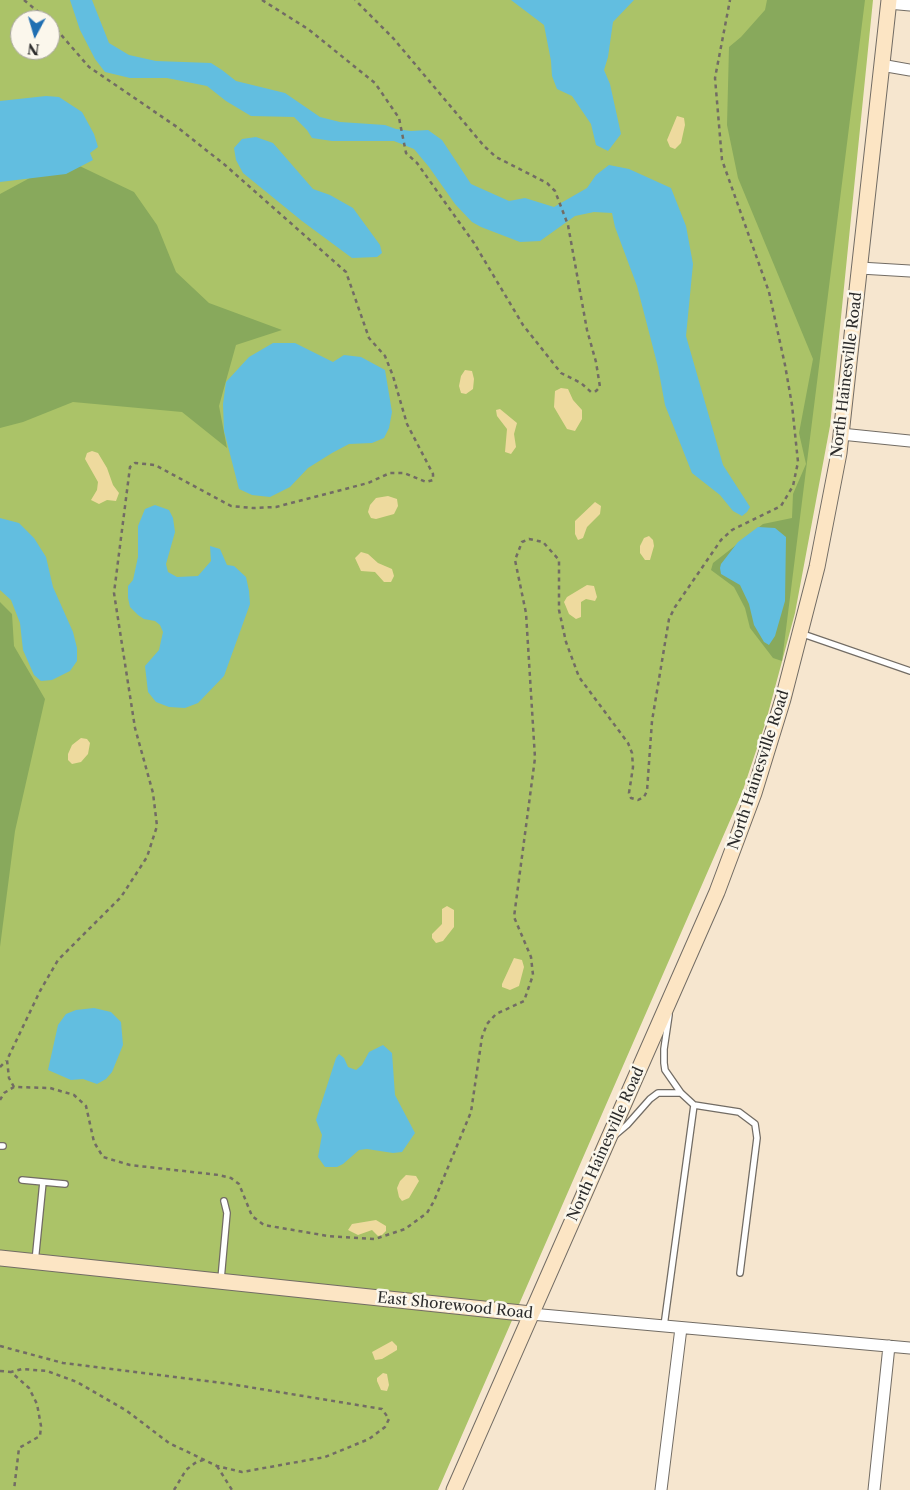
<!DOCTYPE html>
<html>
<head>
<meta charset="utf-8">
<style>
	body { margin:0 }
	#map { position:relative; width:910px; height:1490px; overflow:hidden; background:#f6e6cf; font-family:"Libre Caslon Text",serif }
	canvas { display:block }
	.north { position:absolute; left:10px; top:10px; width:50px; height:50px; box-sizing:border-box; background:#fbf7ec; border:1px solid #a8a59f; border-radius:50%; rotate:186deg; font-size:14px; font-weight:700; line-height:20px; text-align:center; color:#2b2b2b }
	.north::after { content:''; display:block; margin:auto; width:18px; height:22px; background:#1f6fb2; clip-path:polygon(50% 0,100% 100%,50% 72%,0 100%) }
</style>
</head>
<body>
<div id="map">
<canvas width="910" height="1490"></canvas>
<div class="north">N</div>
</div>
<script>
const ctx = document.querySelector('canvas').getContext('2d');
ctx.lineJoin = 'round';
function fillPath(path, color) { ctx.fillStyle = color; ctx.fill(path, 'evenodd'); }
const poly = rows => new Path2D(rows.map(r => 'M' + r).join(''));
function strokePath(path, color, width, dash) { ctx.strokeStyle = color; ctx.lineWidth = width; ctx.lineCap = dash ? 'butt' : 'round'; ctx.setLineDash(dash || []); ctx.stroke(path); }
function drawText(font, color, halo, rows, align = 'center') {
  ctx.font = font + ' "Libre Caslon Text",serif'; ctx.lineWidth = 5; ctx.setLineDash([]); ctx.textBaseline = 'middle'; ctx.strokeStyle = halo; ctx.fillStyle = color; for (const [text, x, y, turn = 0] of rows) {
    ctx.save(); ctx.translate(x, y); ctx.rotate((+turn || 0) * Math.PI / 180); ctx.textAlign = isNaN(turn) ? turn : align; if (halo) ctx.strokeText(text, 0, 0); ctx.fillText(text, 0, 0); ctx.restore();
  }
}
const green = poly([
	[0,0,873,0,830,426,795,613,766,721,742,793,438,1490,0,1490],
	[20,20,50,20,50,50,20,50]
]);
const forest = poly([
	[767,0,865,0,782,661,773,658,750,628,745,608,734,587,711,570,713,563,763,524,792,518,793,494,806,464,799,433,813,359,738,178,727,125,729,47,741,37,765,10],
	[65,159,134,192,157,225,176,272,209,303,282,330,236,345,219,406,227,448,182,412,73,402,23,422,0,428,0,194],
	[0,602,12,614,14,646,45,699,15,831,0,947]
]);
const sand = poly([
	[677,116,684,118,685,125,681,143,675,149,670,147,667,140],
	[465,370,472,371,474,379,473,389,466,394,461,393,459,386,461,376],
	[561,388,568,389,573,400,582,410,582,419,575,431,567,429,554,407,555,391],
	[500,409,517,423,514,434,516,447,511,454,505,452,507,429,497,416,496,410],
	[92,451,98,453,107,468,113,485,119,493,116,501,107,500,99,504,91,500,97,490,98,482,85,459,87,453],
	[388,496,397,499,398,506,394,514,376,519,371,518,368,512,370,505,376,498],
	[595,502,601,506,600,514,587,527,583,538,578,540,575,534,575,521],
	[649,536,653,540,654,546,650,560,645,560,640,553,640,546,644,538],
	[361,552,368,554,378,563,392,569,394,576,391,582,384,582,375,572,361,571,355,558],
	[587,585,594,586,597,597,595,601,586,599,581,602,581,617,576,619,569,614,564,602,567,597],
	[81,738,87,739,90,743,88,754,81,762,72,764,68,760,68,754,72,745],
	[447,906,454,910,454,927,443,941,436,943,432,938,432,934,442,924,442,909],
	[514,958,522,960,524,967,519,986,510,990,502,987,502,984],
	[406,1175,416,1176,419,1181,409,1198,402,1201,399,1197,397,1188,400,1181],
	[376,1220,386,1226,386,1231,382,1235,378,1236,372,1230,358,1235,348,1230,352,1224],
	[392,1341,397,1346,397,1350,382,1359,375,1360,372,1352],
	[383,1373,387,1374,389,1385,387,1391,381,1390,377,1381,377,1378]
]);
const water = poly([
	[70,0,92,0,109,43,129,55,156,61,211,63,222,70,236,81,285,93,320,117,340,122,385,125,396,129,411,131,428,130,442,140,471,184,509,201,525,198,554,207,587,188,596,175,609,165,629,169,671,188,686,226,693,264,686,336,723,465,750,507,747,512,742,516,733,511,720,495,692,473,665,405,658,367,637,286,615,227,612,213,594,212,575,216,540,241,520,242,481,227,472,222,455,204,429,167,414,149,394,141,332,141,312,138,307,130,294,117,251,116,226,101,207,86,167,78,130,78,105,72,95,59,80,30],
	[511,0,634,0,613,22,608,57,604,70,610,84,621,134,608,151,596,145,591,124,572,96,557,89,552,76,551,61,544,25],
	[46,96,59,97,82,112,94,134,98,147,90,153,93,160,66,174,0,182,0,101],
	[256,137,273,143,313,189,330,195,353,208,380,245,382,253,377,257,352,258,302,221,243,173,236,160,234,148,242,139],
	[273,343,295,343,333,362,344,355,361,357,374,364,385,370,392,412,389,428,384,438,372,443,349,444,332,453,308,468,290,487,270,497,252,495,239,489,224,431,223,404,226,382,249,357],
	[155,505,169,510,173,518,175,532,166,564,168,572,177,577,198,576,211,561,210,546,220,549,227,565,234,566,246,577,249,591,250,604,224,676,198,703,185,708,169,707,156,702,148,692,145,666,159,650,163,632,160,625,155,621,144,619,138,615,130,607,128,598,128,586,133,580,138,557,138,526,145,509],
	[0,518,19,523,34,538,46,557,53,587,73,632,77,648,77,661,70,671,52,680,41,681,34,675,23,650,20,623,11,600,0,590],
	[758,527,775,528,786,537,785,601,775,636,769,645,764,642,754,625,749,604,740,585,721,574,720,568,721,564,738,542],
	[94,1008,111,1012,121,1022,123,1045,112,1072,106,1079,97,1084,83,1079,71,1080,48,1070,58,1025,66,1014,76,1010],
	[383,1045,392,1053,395,1095,415,1133,402,1152,393,1153,367,1149,359,1150,343,1164,337,1167,325,1167,318,1157,322,1135,316,1120,336,1058,339,1054,344,1058,348,1067,356,1070,362,1065,369,1052]
]);
const path = poly([
	[24,0,48,20],
	[262,0,308,29,375,83,399,118,406,153,417,163,474,243,523,325,561,373,581,383,591,392,596,391,600,387,596,362,587,330,568,225,555,191,547,183,496,157,484,146,393,38,355,0],
	[0,1067,6,1061],
	[14,1087,9,1078,7,1060,40,991,58,960,121,897,147,857,157,826,153,793,135,728,114,593,130,467,135,463,155,465,231,506,253,508,276,507,368,483,390,473,404,473,426,482,433,480,433,474,407,424,393,376,385,356,369,338,346,272,225,165,177,127,89,67,50,22],
	[0,1100,4,1093,14,1087,50,1088,74,1095,86,1106,94,1142,103,1157,130,1165,219,1175,231,1178,239,1184,252,1216,264,1225,328,1236,375,1239,405,1229,427,1213,434,1201,471,1112,482,1037,487,1024,496,1014,524,1001,533,975,531,957,514,917,535,758,526,613,515,560,522,542,529,539,543,542,559,560,559,610,566,642,579,677,628,743,632,753,633,767,629,793,631,798,638,800,644,797,647,791,652,721,669,619,675,607,721,540,732,530,781,506,793,486,798,462,792,405,785,365,769,292,722,160,715,78,730,0],
	[0,1346,63,1363,230,1384,382,1409,389,1419,385,1427,369,1439,325,1457,242,1472,217,1466,169,1443,127,1411,77,1382,47,1371,22,1369,11,1372],
	[0,1371,11,1372,29,1388,37,1404,41,1426,40,1436,19,1448,14,1490],
	[217,1466,232,1490],
	[174,1490,186,1470,195,1463,203,1460]
]);
const service = poly([
	[800,633,910,671],
	[669,1015,664,1049,664,1063,665,1070,681,1093,694,1105,739,1112,755,1124,757,1138,740,1273],
	[614,1136,627,1125,650,1099,658,1093,681,1093],
	[0,1146,3,1146],
	[22,1180,65,1184],
	[35,1262,43,1182],
	[221,1279,227,1213,224,1201],
	[664,1326,694,1105]
]);
const minor = poly([
	[888,3,910,5],
	[881,65,910,70],
	[860,268,910,271],
	[841,434,910,441],
	[531,1314,910,1348],
	[661,1490,681,1328],
	[874,1490,889,1346]
]);
const secondary = poly([
	[0,1258,531,1314],
	[454,1490,717,892,754,793,783,699,817,567,839,453,889,0]
]);
const streetNames = [
	["North Hainesville Road",847,375,-83],
	["North Hainesville Road",759,770,-72],
	["North Hainesville Road",606,1144,-66],
	["East Shorewood Road",455,1306,6]
];
fillPath(green, '#abc368');
fillPath(forest, '#88a95c');
fillPath(sand, '#eeda9e');
fillPath(water, '#62bee0');
strokePath(service, '#726c64', 8);
strokePath(minor, '#726c64', 13);
strokePath(secondary, '#726c64', 17);
strokePath(path, '#726c64', 2.5, [4, 4]);
strokePath(service, '#fff', 5.5);
strokePath(minor, '#fff', 11);
strokePath(secondary, '#fce5c4', 15);
drawText('15px', '#2b2b2b', '#fbf7ec', streetNames);
</script>
</body>
</html>
